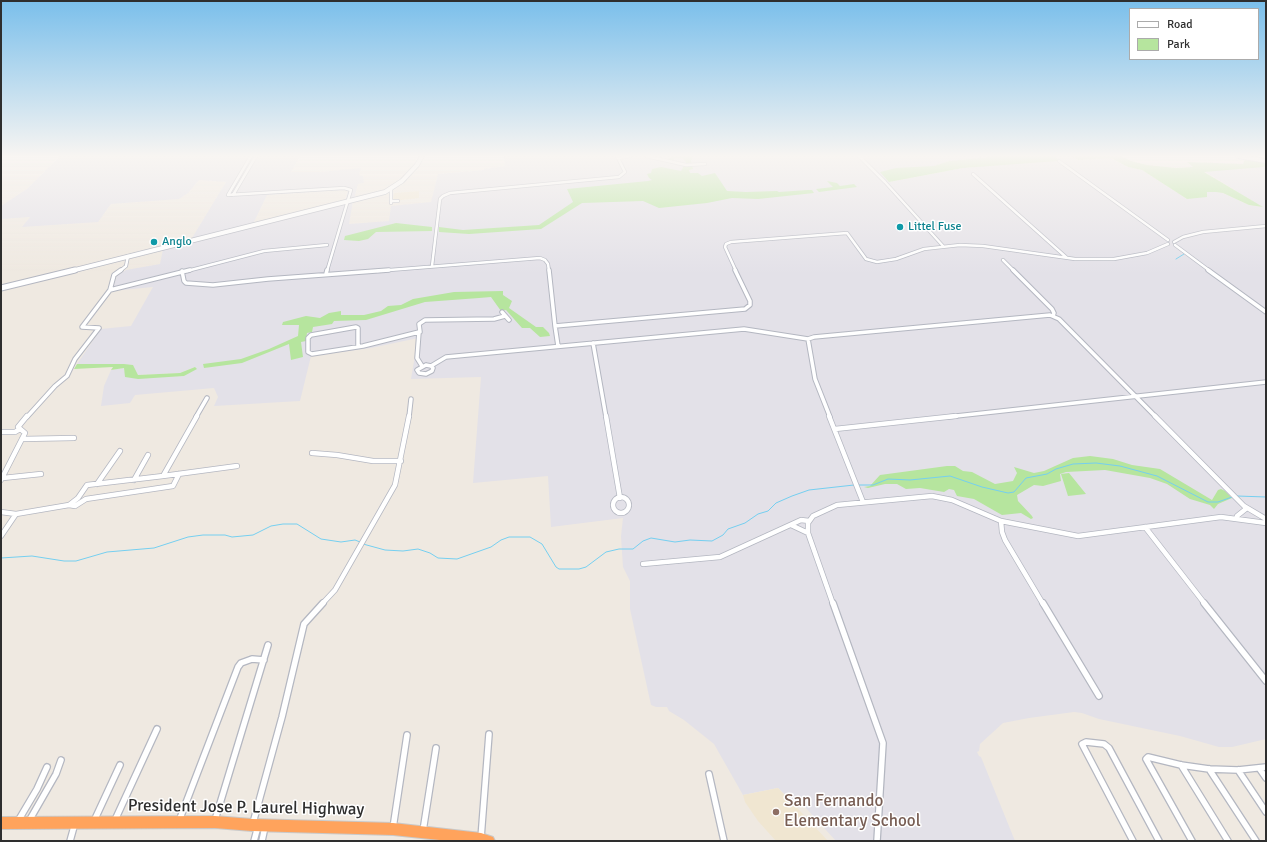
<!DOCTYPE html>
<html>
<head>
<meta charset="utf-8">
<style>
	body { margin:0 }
	#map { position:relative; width:1267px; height:842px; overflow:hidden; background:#efe9e1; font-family:Signika,sans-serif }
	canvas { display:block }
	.frame { position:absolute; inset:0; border:2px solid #2e2e2e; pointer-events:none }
	.legend { position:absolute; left:1129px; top:8px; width:130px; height:52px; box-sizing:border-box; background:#fff; border:1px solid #ababab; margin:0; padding:5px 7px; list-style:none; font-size:12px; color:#2e2e2e }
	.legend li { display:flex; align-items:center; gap:8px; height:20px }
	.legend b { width:20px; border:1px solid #ababab }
</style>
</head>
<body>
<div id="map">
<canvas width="1267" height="842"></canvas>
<div class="frame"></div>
<ul class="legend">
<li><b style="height:5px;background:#fff"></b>Road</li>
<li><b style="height:11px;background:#b6e59e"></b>Park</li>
</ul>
</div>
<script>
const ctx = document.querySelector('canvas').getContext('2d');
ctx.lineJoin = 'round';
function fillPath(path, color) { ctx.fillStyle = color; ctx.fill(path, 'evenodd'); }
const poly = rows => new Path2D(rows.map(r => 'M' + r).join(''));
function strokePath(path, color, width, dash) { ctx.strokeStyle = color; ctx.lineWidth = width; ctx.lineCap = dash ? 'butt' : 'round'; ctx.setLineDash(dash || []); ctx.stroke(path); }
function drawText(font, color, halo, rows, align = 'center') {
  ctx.font = font + ' Signika,sans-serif'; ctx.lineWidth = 3; ctx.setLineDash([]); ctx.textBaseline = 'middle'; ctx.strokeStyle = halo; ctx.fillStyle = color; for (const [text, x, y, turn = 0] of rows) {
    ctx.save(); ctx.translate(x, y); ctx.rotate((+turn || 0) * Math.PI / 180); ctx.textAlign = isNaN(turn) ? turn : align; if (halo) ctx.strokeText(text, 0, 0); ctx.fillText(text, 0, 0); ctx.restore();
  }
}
const industrial = poly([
	[60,156,300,156,291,172,320,172,361,168,359,175,363,176,364,183,358,184,354,199,345,201,348,191,345,190,267,195,253,224,192,238,226,182,199,180,188,193,179,199,111,204,98,222,22,227,30,217,1,219,1,206,27,189],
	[504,156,998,156,949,161,889,182,963,168,1057,159,1054,156,1072,156,1078,160,1110,158,1128,167,1142,170,1187,199,1207,192,1216,192,1223,193,1249,205,1262,207,1204,171,1266,166,1266,739,1232,747,1219,747,1180,736,1099,719,1082,713,1074,712,1029,718,1003,723,980,744,979,751,977,752,979,756,981,757,1015,841,836,841,804,806,788,798,778,788,743,795,714,744,684,720,669,711,667,707,656,707,651,705,630,609,630,581,623,567,621,536,623,518,551,527,548,476,473,483,481,377,411,379,418,338,371,348,311,356,300,401,214,406,218,397,214,388,135,395,130,403,101,406,104,386,111,370,124,368,126,377,184,376,195,367,180,373,138,375,132,365,77,364,101,329,131,326,153,287,112,291,117,276,126,270,160,264,163,249,353,201,349,224,389,221,391,206,431,202,438,174,484,170,484,169,505,166]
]);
const education = poly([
	[419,191,419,198,393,201,394,193],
	[778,788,788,798,828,841,776,841,758,821,745,802,743,795]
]);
const green = poly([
	[670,156,693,156,691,161,693,169,689,170,690,173,698,173,702,176,715,173,727,191,746,192,777,191,779,192,808,190,812,190,814,193,758,199,732,198,707,203,659,208,643,201,582,203,541,229,469,234,439,232,439,227,463,230,539,225,573,202,567,189,648,181,652,180,649,178,647,174,651,173,652,169,661,167,681,171,686,162,682,158,674,158,674,161,664,160,671,158],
	[998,156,1054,156,1058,159,1057,161,963,168,889,182,880,172,896,168,934,166,949,161],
	[1072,156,1121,156,1131,161,1147,165,1176,168,1193,167,1187,162,1243,164,1245,158,1266,162,1266,166,1263,167,1204,172,1263,207,1249,205,1223,193,1216,192,1207,192,1207,197,1187,199,1142,170,1128,167,1111,158,1078,160],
	[827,181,837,183,840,186,854,184,857,187,819,192,816,189,833,187],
	[396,223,432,227,432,231,376,232,368,239,359,241,344,240,345,236],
	[503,291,503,295,512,301,509,308,536,327,543,327,549,333,550,336,540,337,530,328,522,328,506,310,501,311,491,297,479,298,425,302,366,320,334,321,332,324,313,327,312,332,307,333,306,341,301,342,303,357,291,360,289,344,242,363,204,368,203,364,241,359,269,349,298,336,299,325,282,325,283,322,306,316,320,318,329,313,341,311,341,315,364,315,381,311,388,306,401,305,413,299,454,292],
	[77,364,124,364,133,365,138,375,180,373,195,367,197,369,184,376,138,379,125,377,124,368,111,370,113,367,74,369],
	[1090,456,1113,459,1132,465,1160,469,1212,500,1218,490,1221,489,1225,491,1232,498,1218,504,1214,509,1210,505,1190,499,1167,484,1150,478,1105,470,1066,472,1060,474,1061,481,1043,486,1034,485,1017,495,1018,501,1032,516,1033,518,1031,519,1021,513,1002,515,974,499,957,496,954,490,949,489,944,492,920,488,906,489,897,484,885,484,868,488,864,487,870,486,880,475,947,466,955,466,963,471,972,472,995,484,1013,481,1017,473,1014,467,1034,473,1044,471,1073,458],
	[1069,473,1086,494,1068,496,1061,474]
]);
const stream = poly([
	[1176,259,1184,254],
	[857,485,873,485,888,479,910,480,950,476,982,487,1008,493,1014,492,1026,478,1047,474,1056,469,1073,464,1096,463,1120,466,1157,476,1208,502,1218,502,1232,497],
	[1237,496,1266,497],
	[363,544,385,550,403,551,418,549,430,553,438,558,457,559,491,547,501,540,509,537,530,537,542,544,556,567,559,569,579,569,586,567,606,552,619,549,633,549,643,541,651,538,675,542,690,540,712,541,723,535,728,529,745,523,758,514,768,511,776,503,792,496,809,490,854,485],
	[1,558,32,556,64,561,76,561,107,552,154,548,188,537,203,535,225,535,232,537,253,535,271,526,283,524,297,524,321,539,341,542,355,540,360,542]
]);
const streetFar3 = poly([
	[646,156,686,165,705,164],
	[859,156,885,182,943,246],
	[618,158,631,156],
	[1059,161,1168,240],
	[973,174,1067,258],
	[391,189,391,203],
	[228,195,344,188,351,190,327,271],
	[228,195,251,156],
	[233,195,256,156],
	[391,201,398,201],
	[1174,242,1183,237,1203,232,1266,226],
	[1175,245,1210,271],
	[1003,260,1014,271],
	[432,266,440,199,443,196,450,193,619,177,625,172,617,156],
	[120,271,126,266,128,256],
	[187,271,264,251,327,245],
	[377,271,540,258,545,260,548,264,549,271],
	[736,271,725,247,726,244,731,242,847,233,866,259,877,262,896,259,924,249,960,245,983,246,1075,259,1114,259,1147,253,1168,244]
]);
const streetFar2 = poly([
	[549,270,555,326,745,309,750,305,750,301,735,270],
	[1013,270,1052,309,1054,313,1053,316],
	[1208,270,1266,312],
	[182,271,184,281,186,283,213,285,268,279,389,270],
	[326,274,327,270],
	[110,290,190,270],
	[502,312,509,320],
	[555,326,558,346],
	[420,332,419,324,425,320,494,319,505,316],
	[808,339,815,379,830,417],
	[593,343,606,417],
	[358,346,358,328,356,327,311,335,308,338,308,352,312,354,363,346,419,332,417,358,422,366],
	[426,365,431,366,433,368,432,371,426,374,419,373,417,370,426,365],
	[431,366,446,357,744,329,808,339,814,337,1050,315,1059,319,1156,417],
	[27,417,55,386,67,376,75,359,99,328,82,327,110,290,114,275,121,270],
	[196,417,207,398],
	[409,417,411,399],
	[947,417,1266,382]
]);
const streetFar1 = poly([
	[606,416,620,498],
	[829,416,863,502],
	[1155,416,1244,506,1266,519],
	[835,429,956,416],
	[1,432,15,432,20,429],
	[22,439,74,438],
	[312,453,337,455,373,461,401,461],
	[163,476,237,466],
	[3,478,41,474],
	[1,480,25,433,18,427,27,416],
	[134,480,148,455],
	[97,484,120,451],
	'613 505a8 8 0 1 1 16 0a8 8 0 1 1-16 0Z',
	[69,505,78,498,87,485,163,476,197,416],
	[1,512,16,514,1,536],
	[16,514,69,505,75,506,86,499,173,486,179,474],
	[1237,519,1237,516,1247,508],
	[1001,521,1002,532,1005,540,1043,604],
	[791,525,808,533],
	[1145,527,1205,604],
	[643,564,720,557,801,520,809,521],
	[322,604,335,590,395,485,409,416],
	[833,604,808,533,808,523,813,516,837,505,932,496,952,500,1001,521,1078,536,1221,517,1266,523]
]);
const street = poly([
	[833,603,883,743,877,841],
	[1043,603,1099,696],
	[1204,603,1266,681],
	[1181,765,1228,841],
	[1259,768,1266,778],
	[1209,769,1256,841],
	[1238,770,1266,812],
	[709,774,724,841],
	[115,820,157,729],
	[215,820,268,645],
	[18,821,37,789,47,767],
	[29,821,56,774,61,760],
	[94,821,120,765],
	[179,821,238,667,241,663,252,659,264,660],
	[253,823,282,717,304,624,323,603],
	[393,828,407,735],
	[423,831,436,748],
	[481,838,489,734],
	[70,841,75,823],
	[254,841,258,826],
	[262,841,265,827],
	[1133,841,1082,744,1086,742,1104,744,1109,748,1159,841],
	[1192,841,1146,759,1148,757,1181,765,1209,769,1238,770,1266,767]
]);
const secondaryFar1 = poly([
	[1238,156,1266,161],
	[71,271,385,192,402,181,417,165,422,156]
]);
const secondary = poly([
	[1,288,75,270]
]);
const highway = poly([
	[215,816,252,819,393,823,481,833,493,837,495,841,449,841,393,835,252,831,215,828,1,829,1,817,215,816]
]);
const markers = [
	[900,227,4,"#0f9aa8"],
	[154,242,4,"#0f9aa8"],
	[776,812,4,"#8d6e63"]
];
const farCulturenames = [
	["Littel Fuse",908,227],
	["Anglo",162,242]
];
const nearEducationnames = [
	["San Fernando",784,802],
	["Elementary School",784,822]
];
const nearStreetnames = [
	["President Jose P. Laurel Highway",246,808,1]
];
fillPath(industrial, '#e3e1e8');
fillPath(education, '#f0e6d1');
fillPath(green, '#b6e59e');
strokePath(stream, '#75cff0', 1);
strokePath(streetFar3, '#b4b7c1', 4);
strokePath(streetFar2, '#b4b7c1', 5.5);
strokePath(streetFar1, '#b4b7c1', 6);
strokePath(street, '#b4b7c1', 8);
strokePath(secondaryFar1, '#b4b7c1', 5.5);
strokePath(secondary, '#b4b7c1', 7);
strokePath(highway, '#c9c9c9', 2);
strokePath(streetFar3, '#fff', 2.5);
strokePath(streetFar2, '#fff', 3.5);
strokePath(streetFar1, '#fff', 4.5);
strokePath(street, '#fff', 5.5);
strokePath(secondaryFar1, '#fff', 4);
strokePath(secondary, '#fff', 5);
fillPath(highway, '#ffa35c');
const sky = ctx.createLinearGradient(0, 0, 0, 274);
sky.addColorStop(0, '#7abfeb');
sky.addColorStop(0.57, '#f8f5f2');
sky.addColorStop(1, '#f8f5f200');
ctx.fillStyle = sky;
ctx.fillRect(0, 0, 1267, 274);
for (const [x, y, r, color] of markers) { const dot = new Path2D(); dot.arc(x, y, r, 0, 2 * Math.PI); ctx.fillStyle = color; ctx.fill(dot); strokePath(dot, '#fff', 1.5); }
drawText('12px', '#0d838f', '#fff', farCulturenames, 'left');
drawText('17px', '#785e54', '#fff', nearEducationnames, 'left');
drawText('17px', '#2e2e2e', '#fff', nearStreetnames);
</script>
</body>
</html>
